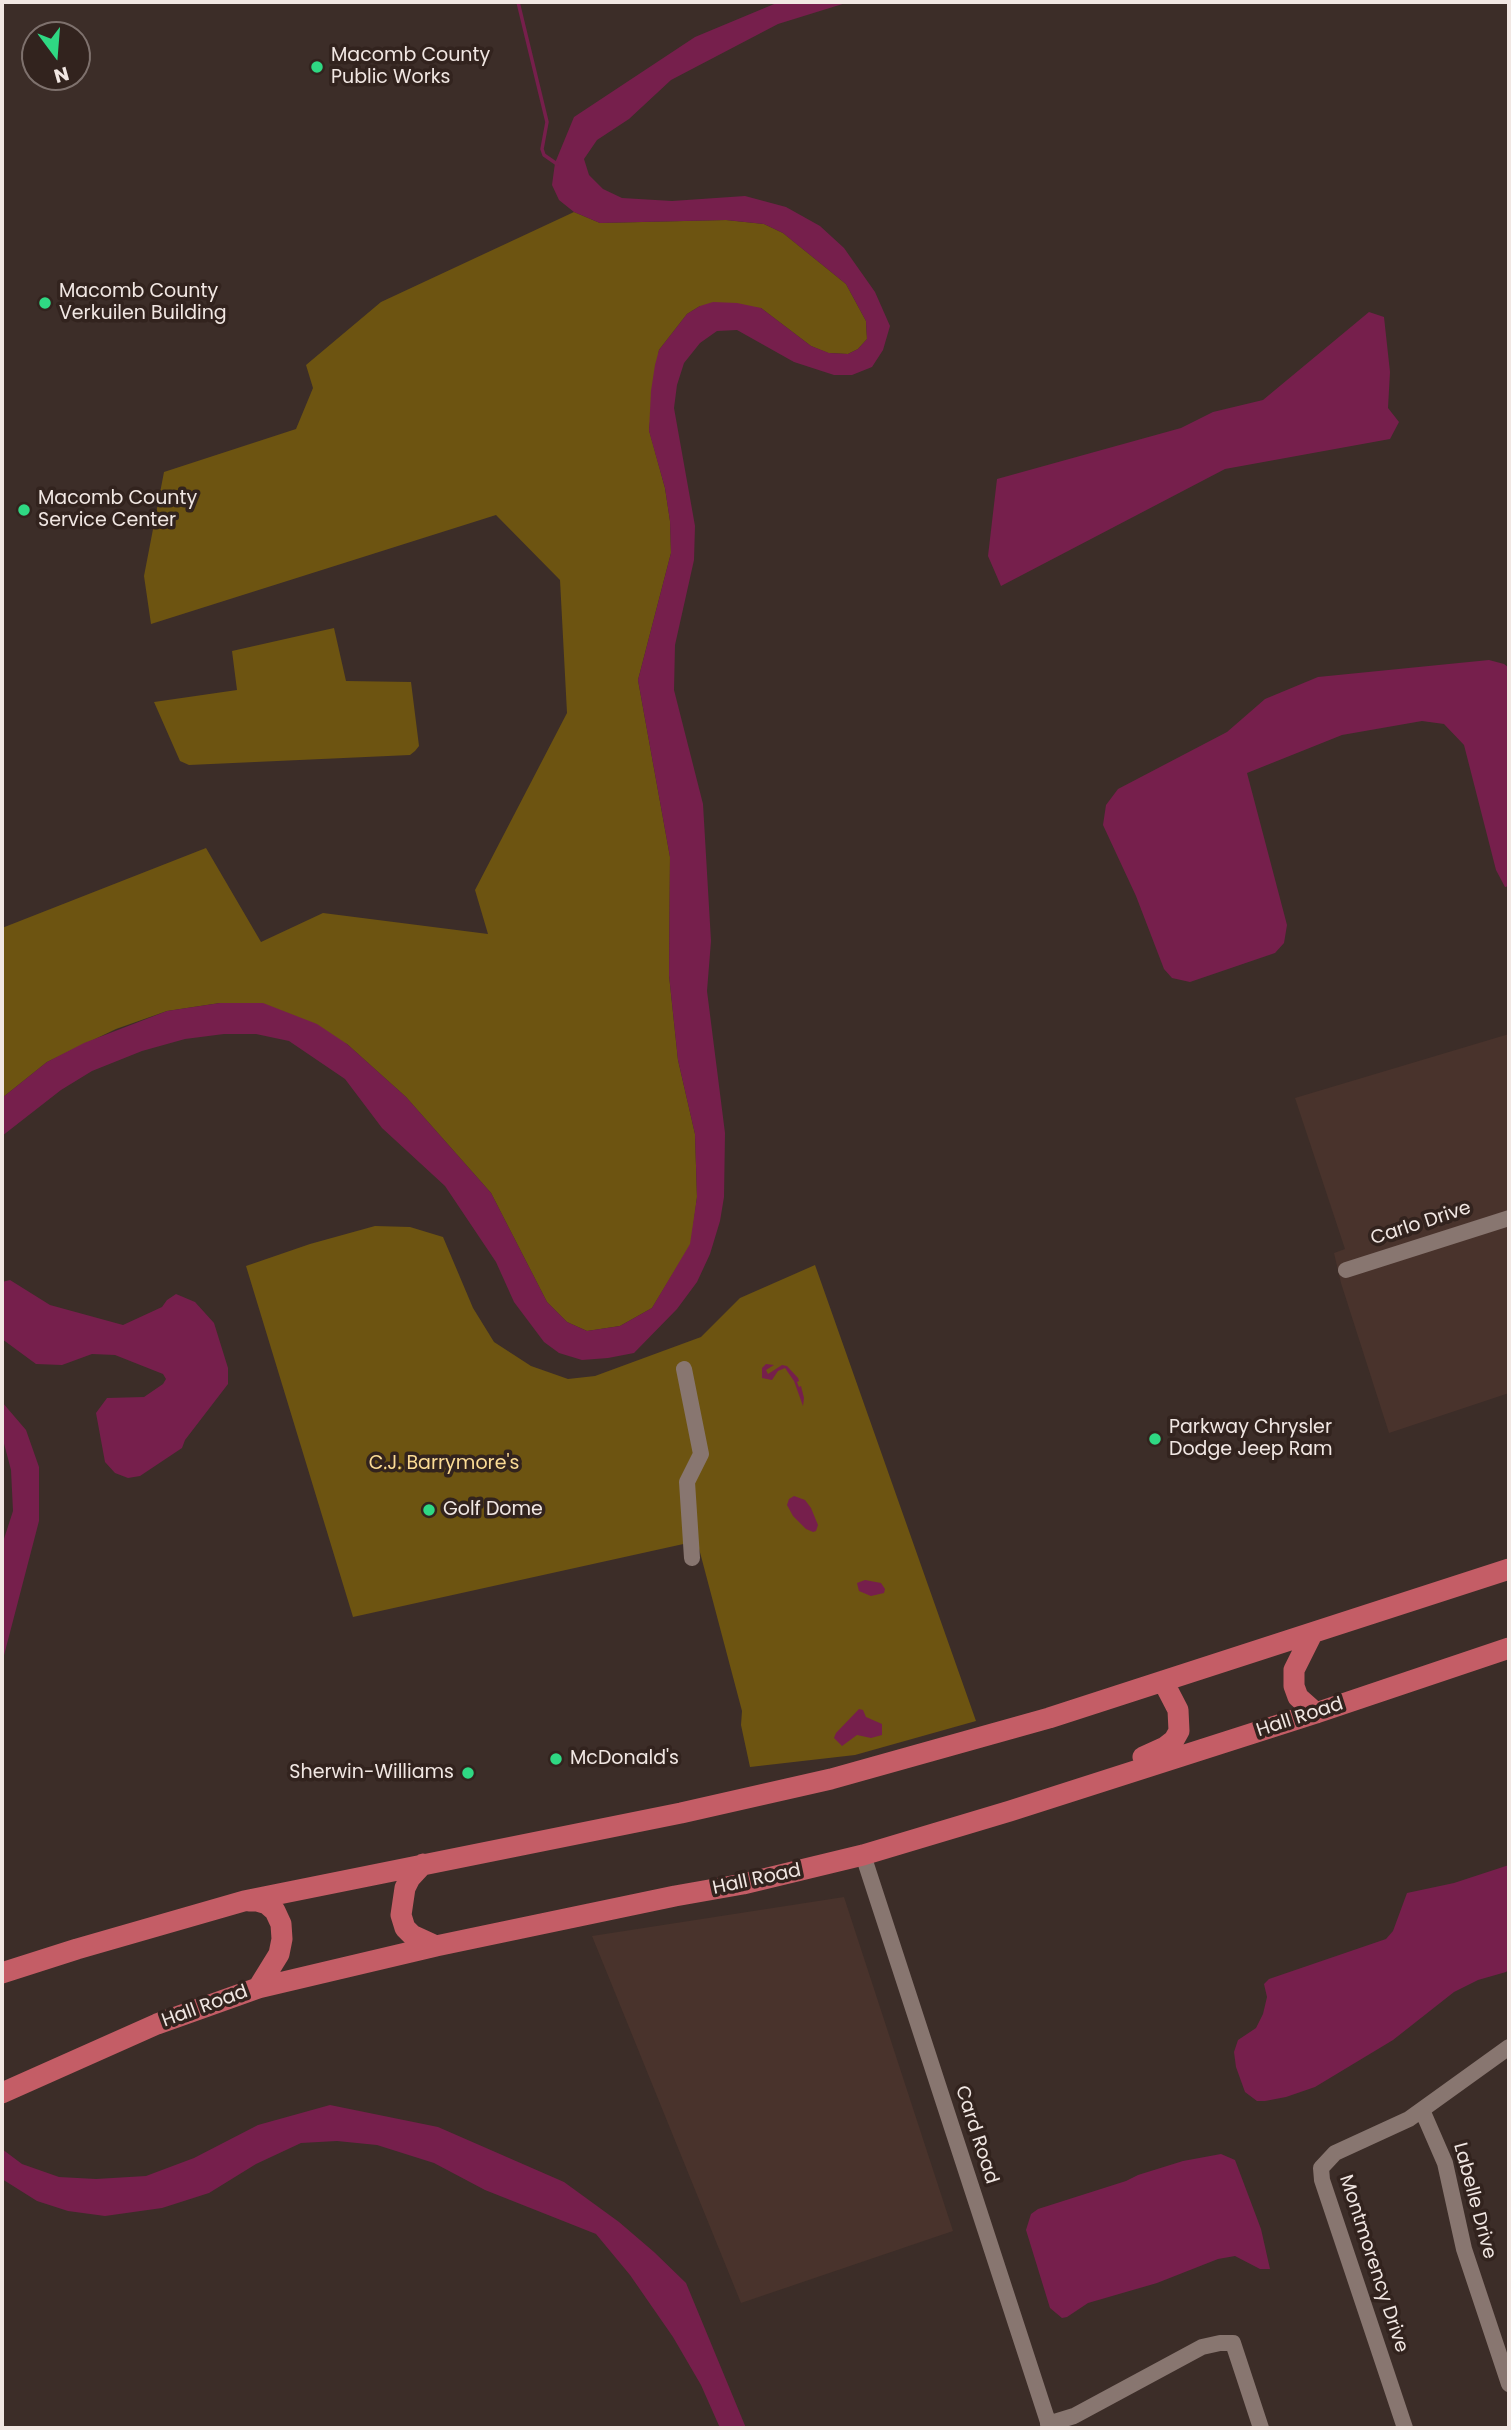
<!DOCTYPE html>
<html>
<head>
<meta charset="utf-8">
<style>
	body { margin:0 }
	#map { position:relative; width:1511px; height:2430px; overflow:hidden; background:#3c2d28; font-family:Poppins,sans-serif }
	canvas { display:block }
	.frame { position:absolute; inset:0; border:4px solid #f1e7e3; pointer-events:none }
	.north { position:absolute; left:21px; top:21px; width:70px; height:70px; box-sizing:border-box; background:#32231e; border:2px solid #7e716d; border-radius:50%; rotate:164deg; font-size:19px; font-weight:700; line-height:28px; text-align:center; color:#f1e7e3 }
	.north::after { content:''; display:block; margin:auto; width:24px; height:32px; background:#2fd883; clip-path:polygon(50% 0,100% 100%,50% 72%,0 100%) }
</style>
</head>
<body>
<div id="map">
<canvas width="1511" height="2430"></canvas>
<div class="frame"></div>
<div class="north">N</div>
</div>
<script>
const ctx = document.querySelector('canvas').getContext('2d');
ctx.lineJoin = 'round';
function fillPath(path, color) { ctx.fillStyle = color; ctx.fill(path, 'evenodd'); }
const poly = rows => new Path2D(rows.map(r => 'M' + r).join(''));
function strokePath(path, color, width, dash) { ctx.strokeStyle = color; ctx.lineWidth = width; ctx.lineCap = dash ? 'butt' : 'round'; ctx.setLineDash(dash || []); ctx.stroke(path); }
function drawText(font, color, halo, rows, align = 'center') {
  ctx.font = font + ' Poppins,sans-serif'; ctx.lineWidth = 7; ctx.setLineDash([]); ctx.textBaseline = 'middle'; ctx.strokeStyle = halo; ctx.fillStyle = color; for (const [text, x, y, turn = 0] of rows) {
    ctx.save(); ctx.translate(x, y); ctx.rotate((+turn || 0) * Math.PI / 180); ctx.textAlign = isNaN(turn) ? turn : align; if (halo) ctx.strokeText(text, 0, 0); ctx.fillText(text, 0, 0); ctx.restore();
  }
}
const built = poly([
	[1509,1034,1509,1393,1389,1433,1341,1283,1334,1253,1345,1249,1295,1098],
	[844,1897,953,2231,741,2303,592,1936]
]);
const green = poly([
	[574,212,600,223,726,220,764,224,783,233,846,284,866,321,867,339,858,349,848,354,828,353,811,346,761,308,700,306,687,314,659,350,649,430,665,488,670,521,671,553,638,680,670,857,669,975,678,1060,695,1134,697,1197,691,1244,652,1308,620,1326,587,1331,567,1322,547,1302,491,1193,406,1097,347,1044,220,1003,167,1011,116,1029,47,1062,2,1098,2,928,206,848,261,942,323,913,488,934,475,890,567,713,560,580,496,515,151,624,144,576,164,472,296,429,313,388,306,365,381,302],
	[334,628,346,681,411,682,419,746,415,751,410,755,189,765,180,761,154,702,237,690,232,651],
	[375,1226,410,1227,443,1237,473,1308,494,1342,531,1366,568,1379,595,1376,701,1337,740,1298,815,1265,976,1721,855,1755,750,1767,741,1725,742,1711,697,1541,353,1617,246,1266,310,1244]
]);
const water = poly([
	[779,2,849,2,778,24,671,80,629,119,597,140,584,159,589,175,603,189,622,198,672,201,745,196,786,207,820,226,844,248,875,292,890,326,883,350,872,367,852,375,834,375,794,362,737,330,717,331,700,343,684,363,677,385,674,408,695,526,694,560,675,645,674,690,703,804,711,941,707,991,725,1133,724,1197,720,1221,710,1254,697,1282,677,1309,634,1353,608,1358,582,1360,559,1353,544,1342,514,1302,496,1262,445,1186,382,1128,345,1079,289,1041,256,1034,224,1034,185,1039,142,1051,92,1071,61,1090,2,1136,2,1098,47,1062,84,1043,167,1011,220,1003,263,1003,317,1024,347,1044,406,1097,491,1193,547,1302,567,1322,587,1331,620,1326,652,1308,690,1244,697,1197,695,1134,678,1060,669,975,670,857,638,680,671,553,670,521,665,488,649,431,651,391,655,365,659,350,687,314,700,306,713,302,737,303,761,308,811,346,829,353,848,354,858,349,867,339,866,321,846,284,783,233,764,224,726,220,600,223,574,212,559,200,552,185,555,163,574,117,695,37],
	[1369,312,1384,317,1390,372,1388,408,1399,422,1390,439,1225,469,1001,586,988,556,997,479,1181,428,1213,412,1263,400],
	[1489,660,1504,664,1509,668,1509,886,1505,887,1496,870,1464,745,1444,724,1422,721,1342,735,1247,773,1287,925,1284,943,1275,953,1190,982,1172,978,1164,969,1136,896,1103,825,1106,805,1118,789,1227,732,1265,699,1318,677],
	[10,1280,50,1305,123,1325,162,1307,167,1300,176,1294,195,1302,214,1323,228,1368,228,1384,185,1440,182,1448,140,1476,128,1478,115,1473,105,1462,96,1413,107,1398,144,1397,163,1384,166,1379,163,1374,115,1355,92,1354,62,1365,36,1364,2,1339,2,1282],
	[766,1364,774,1365,766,1370,768,1374,782,1365,787,1366,798,1378,799,1381,797,1382,799,1387,801,1386,804,1398,803,1406,794,1381,785,1368,778,1371,772,1380,762,1378,762,1368],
	[2,1402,26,1430,39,1467,39,1521,2,1663,2,1545,13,1511,11,1470,2,1436],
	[794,1496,805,1500,811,1508,818,1525,816,1531,813,1532,806,1529,793,1516,787,1505,789,1499],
	[865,1580,881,1583,885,1589,884,1593,871,1596,859,1591,857,1583],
	[859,1709,863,1710,866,1717,882,1724,882,1735,871,1738,857,1735,842,1746,834,1738,836,1733],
	[1509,1865,1509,1969,1506,1972,1478,1980,1454,1992,1393,2040,1315,2087,1286,2097,1265,2101,1257,2101,1245,2092,1236,2067,1234,2052,1238,2040,1256,2028,1263,2014,1267,1997,1264,1984,1269,1979,1386,1939,1393,1931,1407,1893,1454,1883],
	[330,2105,438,2127,564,2182,619,2222,654,2252,686,2283,746,2428,720,2428,701,2385,673,2337,630,2275,596,2234,485,2190,434,2163,377,2145,337,2141,301,2143,256,2164,209,2193,162,2208,105,2216,68,2211,37,2201,2,2179,2,2149,22,2164,59,2177,96,2179,146,2176,194,2158,258,2125],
	[1221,2154,1235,2160,1261,2229,1270,2269,1260,2269,1235,2256,1218,2259,1157,2283,1088,2303,1067,2317,1062,2318,1050,2308,1026,2230,1031,2214,1038,2209,1126,2181,1138,2175,1183,2161]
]);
const stream = poly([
	[518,2,547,122,542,149,544,155,557,164]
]);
const minor = poly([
	[1346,1270,1509,1218],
	[684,1369,701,1454,687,1482,692,1558],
	[863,1855,1050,2428],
	[1422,2110,1445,2163,1464,2249,1509,2384],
	[1048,2424,1074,2416,1202,2347,1220,2343,1233,2343,1261,2428],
	[1405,2428,1322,2180,1321,2168,1335,2153,1409,2119,1509,2047]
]);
const highway = poly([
	[1312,1634,1294,1670,1294,1686,1298,1697,1316,1713],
	[1143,1757,1165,1747,1174,1740,1179,1731,1178,1710,1163,1681],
	[423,1864,410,1878,405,1888,401,1915,405,1928,412,1935,436,1946],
	[249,1901,257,1901,267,1904,275,1911,281,1924,282,1939,279,1954,258,1988],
	[2,1973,77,1949,244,1901,681,1813,831,1779,1049,1718,1509,1569],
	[2,2093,157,2024,258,1988,436,1946,675,1896,743,1884,863,1855,1010,1811,1316,1713,1509,1648]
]);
const markers = [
	[317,67,7,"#2fd883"],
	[45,303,7,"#2fd883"],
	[24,510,7,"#2fd883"],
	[1155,1439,7,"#2fd883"],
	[429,1510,7,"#2fd883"],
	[556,1759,7,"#2fd883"],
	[468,1773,7,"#2fd883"]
];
const poiNames = [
	["Macomb County",331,56],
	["Public Works",331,78],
	["Macomb County",59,292],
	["Verkuilen Building",59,314],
	["Macomb County",38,499],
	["Service Center",38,521],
	["Parkway Chrysler",1169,1428],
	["Dodge Jeep Ram",1169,1450],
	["Golf Dome",443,1510],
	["McDonald's",570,1759],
	["Sherwin-Williams",454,1773,"right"]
];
const streetNames = [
	["Carlo Drive",1421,1224,-18],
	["Hall Road",1300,1718,-18],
	["Hall Road",757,1880,-12],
	["Hall Road",205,2007,-20],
	["Card Road",976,2135,72],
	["Labelle Drive",1474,2201,75],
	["Montmorency Drive",1373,2264,72]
];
const parkNames = [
	["C.J. Barrymore's",444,1464]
];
fillPath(built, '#49332c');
fillPath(green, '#6d5411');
fillPath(water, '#761f4c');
strokePath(stream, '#761f4c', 3.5);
strokePath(minor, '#887670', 16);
strokePath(highway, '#c45d66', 21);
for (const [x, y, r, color] of markers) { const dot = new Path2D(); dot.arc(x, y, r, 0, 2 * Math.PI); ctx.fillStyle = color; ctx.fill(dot); strokePath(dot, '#32231e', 2.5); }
drawText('19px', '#f1e7e3', '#32231e', poiNames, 'left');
drawText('19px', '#f1e7e3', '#32231e', streetNames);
drawText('19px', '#fbdb95', '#32231e', parkNames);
</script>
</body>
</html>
